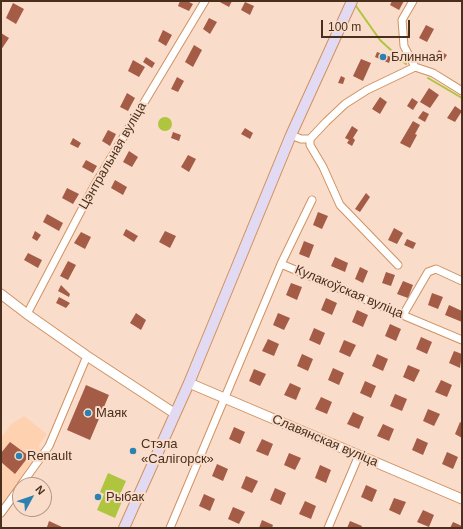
<!DOCTYPE html>
<html>
<head>
<meta charset="utf-8">
<style>
	body { margin:0 }
	#map { position:relative; width:463px; height:529px; overflow:hidden; background:#f9ddca; font-family:Helvetica,sans-serif }
	canvas { display:block }
	.frame { position:absolute; inset:0; border:2px solid #4a301c; pointer-events:none }
	.north { position:absolute; left:12px; top:477px; width:40px; height:40px; box-sizing:border-box; background:#f9ddca; border:1px solid #b39884; border-radius:50%; rotate:50deg; font-size:11px; font-weight:700; line-height:16px; text-align:center; color:#4a301c }
	.north::after { content:''; display:block; margin:auto; width:14px; height:18px; background:#2d81b1; clip-path:polygon(50% 0,100% 100%,50% 72%,0 100%) }
	.scale { position:absolute; left:321px; top:20px; width:89px; height:18px; box-sizing:border-box; border:2px solid #4a301c; border-top:0; padding-left:5px; font-size:12px; line-height:14px; white-space:nowrap; color:#4a301c; -webkit-text-stroke:3px #f9ddca; paint-order:stroke }
</style>
</head>
<body>
<div id="map">
<canvas width="463" height="529"></canvas>
<div class="frame"></div>
<div class="north">N</div>
<div class="scale">100 m</div>
</div>
<script>
const ctx = document.querySelector('canvas').getContext('2d');
ctx.lineJoin = 'round';
function fillPath(path, color) { ctx.fillStyle = color; ctx.fill(path, 'evenodd'); }
const poly = rows => new Path2D(rows.map(r => 'M' + r).join(''));
function strokePath(path, color, width, dash) { ctx.strokeStyle = color; ctx.lineWidth = width; ctx.lineCap = dash ? 'butt' : 'round'; ctx.setLineDash(dash || []); ctx.stroke(path); }
function drawText(font, color, halo, rows, align = 'center') {
  ctx.font = font + ' Helvetica,sans-serif'; ctx.lineWidth = 4; ctx.setLineDash([]); ctx.textBaseline = 'middle'; ctx.strokeStyle = halo; ctx.fillStyle = color; for (const [text, x, y, turn = 0] of rows) {
    ctx.save(); ctx.translate(x, y); ctx.rotate((+turn || 0) * Math.PI / 180); ctx.textAlign = isNaN(turn) ? turn : align; if (halo) ctx.strokeText(text, 0, 0); ctx.fillText(text, 0, 0); ctx.restore();
  }
}
const built = poly([
	[24,416,47,434,39,445,40,451,1,505,1,438,11,424]
]);
const water = poly([
	'158 124a7 7 0 1 1 14 0a7 7 0 1 1-14 0Z',
	[108,473,126,481,119,497,123,499,115,518,97,510,104,494,100,492]
]);
const stream = poly([
	[356,6,380,40,406,64],
	[428,78,462,98]
]);
const building = poly([
	[180,1,187,1,193,4,189,11,178,6],
	[218,1,232,1,229,7],
	[392,1,404,1,399,10,390,5],
	[245,2,254,6,250,15,241,10],
	[13,3,24,9,16,24,6,18],
	[209,18,217,22,210,34,203,29],
	[426,25,434,29,427,42,419,38],
	[163,30,172,35,166,46,158,41],
	[1,33,9,38,1,50],
	[194,45,202,50,193,67,185,62],
	[439,50,447,55,442,63,433,57],
	[377,52,391,57,389,63,375,57],
	[146,57,155,63,152,68,143,62],
	[361,59,371,63,363,81,353,76],
	[133,60,145,67,139,77,128,71],
	[341,76,345,78,343,84,338,83],
	[177,77,184,81,178,92,171,89],
	[429,88,439,95,430,108,420,102],
	[127,93,135,98,128,111,120,107],
	[380,97,387,102,380,114,372,109],
	[412,98,418,102,413,110,407,106],
	[455,106,462,111,455,122,447,118],
	[423,111,429,114,425,122,418,118],
	[413,121,420,125,415,134,417,135,410,148,400,143],
	[352,126,358,130,353,138,355,140,352,146,347,143,349,140,345,138],
	[245,128,253,133,250,139,241,134],
	[108,130,116,134,110,146,102,141],
	[173,132,181,135,179,141,171,138],
	[73,138,81,143,78,148,70,144],
	[129,151,138,157,132,167,123,162],
	[188,155,196,159,189,172,181,167],
	[86,160,97,166,93,173,82,167],
	[115,180,127,187,123,195,111,188],
	[67,188,79,194,73,204,62,198],
	[366,193,370,197,360,212,355,209],
	[318,212,328,216,322,229,313,225],
	[47,214,63,223,59,231,43,222],
	[394,228,403,233,397,244,388,240],
	[126,229,138,236,134,242,123,235],
	[35,231,41,235,37,241,32,238],
	[165,231,176,236,170,248,159,242],
	[81,232,91,237,85,249,74,243],
	[407,239,416,243,413,249,404,245],
	[304,241,314,245,309,258,299,254],
	[28,253,42,260,38,268,24,260],
	[335,257,348,263,345,272,331,266],
	[68,261,76,265,68,280,60,276],
	[360,267,368,271,363,283,355,279],
	[386,272,395,275,391,286,382,283],
	[403,281,413,285,408,298,397,294],
	[291,283,302,287,297,300,286,295],
	[61,285,70,294,69,297,58,291],
	[432,293,443,297,438,309,428,305],
	[59,297,70,303,66,308,56,303],
	[326,298,337,303,332,315,321,310],
	[449,305,462,311,462,322,445,315],
	[357,310,368,315,363,327,352,322],
	[136,313,146,320,141,330,130,323],
	[278,313,290,318,284,330,273,325],
	[390,324,401,329,396,341,385,336],
	[314,328,325,333,320,345,309,340],
	[421,337,432,342,427,354,416,349],
	[268,339,279,344,274,356,262,351],
	[344,340,356,345,350,357,339,352],
	[454,351,462,354,460,368,449,363],
	[302,354,313,359,308,371,297,366],
	[377,354,388,359,383,371,372,366],
	[408,365,420,370,414,382,403,377],
	[333,368,344,373,339,385,328,380],
	[254,369,266,374,260,386,249,381],
	[441,380,452,385,447,397,435,392],
	[365,381,376,386,371,398,360,393],
	[290,383,301,388,296,400,284,395],
	[86,385,109,395,90,440,67,430],
	[395,394,407,399,402,411,390,406],
	[321,397,332,402,327,414,315,409],
	[428,409,440,414,434,426,423,421],
	[353,412,364,417,359,429,347,424],
	[460,422,462,423,462,438,455,434],
	[383,424,394,429,389,441,377,436],
	[234,427,245,432,240,444,229,439],
	[417,438,428,443,423,455,412,450],
	[262,439,273,444,268,456,256,451],
	[10,442,29,456,15,474,1,462,1,453],
	[447,452,458,457,453,469,442,464],
	[289,453,301,458,295,470,284,465],
	[217,464,228,469,223,481,212,476],
	[320,465,331,470,326,483,315,478],
	[246,476,258,481,252,493,241,488],
	[366,485,377,490,372,502,361,497],
	[275,488,286,493,281,505,270,500],
	[204,494,215,499,210,511,199,506],
	[394,498,406,502,400,515,389,510],
	[305,501,316,506,311,519,299,514],
	[233,507,245,512,239,524,228,519],
	[423,510,434,515,429,527,417,522],
	[262,520,273,525,272,528,259,528],
	[49,521,62,527,61,528,47,527],
	[350,521,362,526,361,528,347,528],
	[453,522,462,526,462,528,450,528]
]);
const minor = poly([
	[413,1,402,20,404,46,415,67,433,73,462,91],
	[291,135,301,139,310,139],
	[281,264,462,340],
	[398,265,340,205,323,167,310,145,310,139,326,122,345,104,367,90,415,67],
	[27,314,94,186,205,1],
	[403,315,428,272,436,269,462,281],
	[21,485,49,446,87,356],
	[1,513,20,487],
	[170,528,281,264,312,200],
	[328,528,359,455]
]);
const tertiary = poly([
	[1,294,27,314,87,356,174,413],
	[189,383,462,499]
]);
const secondary = poly([
	[124,528,189,383,291,135,352,1]
]);
const markers = [
	[383,57,4,"#2d81b1"],
	[88,413,4,"#2d81b1"],
	[133,451,4,"#2d81b1"],
	[19,456,4,"#2d81b1"],
	[98,497,4,"#2d81b1"]
];
const poiNames = [
	["Блинная",391,57],
	["Маяк",96,413],
	["Стэла",141,444],
	["«Салігорск»",141,459],
	["Renault",27,456],
	["Рыбак",106,497]
];
const streetNames = [
	["Цэнтральная вуліца",113,156,-60],
	["Кулакоўская вуліца",349,292,23],
	["Славянская вуліца",325,441,23]
];
fillPath(built, '#fed1b1');
fillPath(water, '#b0c53f');
strokePath(stream, '#b0c53f', 2);
fillPath(building, '#a45c46');
strokePath(minor, '#d09160', 9);
strokePath(tertiary, '#d09160', 11);
strokePath(secondary, '#d09160', 12);
strokePath(minor, '#fff', 7);
strokePath(tertiary, '#fff', 9);
strokePath(secondary, '#e2daf3', 10);
for (const [x, y, r, color] of markers) { const dot = new Path2D(); dot.arc(x, y, r, 0, 2 * Math.PI); ctx.fillStyle = color; ctx.fill(dot); strokePath(dot, '#f9ddca', 1.5); }
drawText('13px', '#4a301c', '#f9ddca', poiNames, 'left');
drawText('13px', '#4a301c', '#f9ddca', streetNames);
</script>
</body>
</html>
